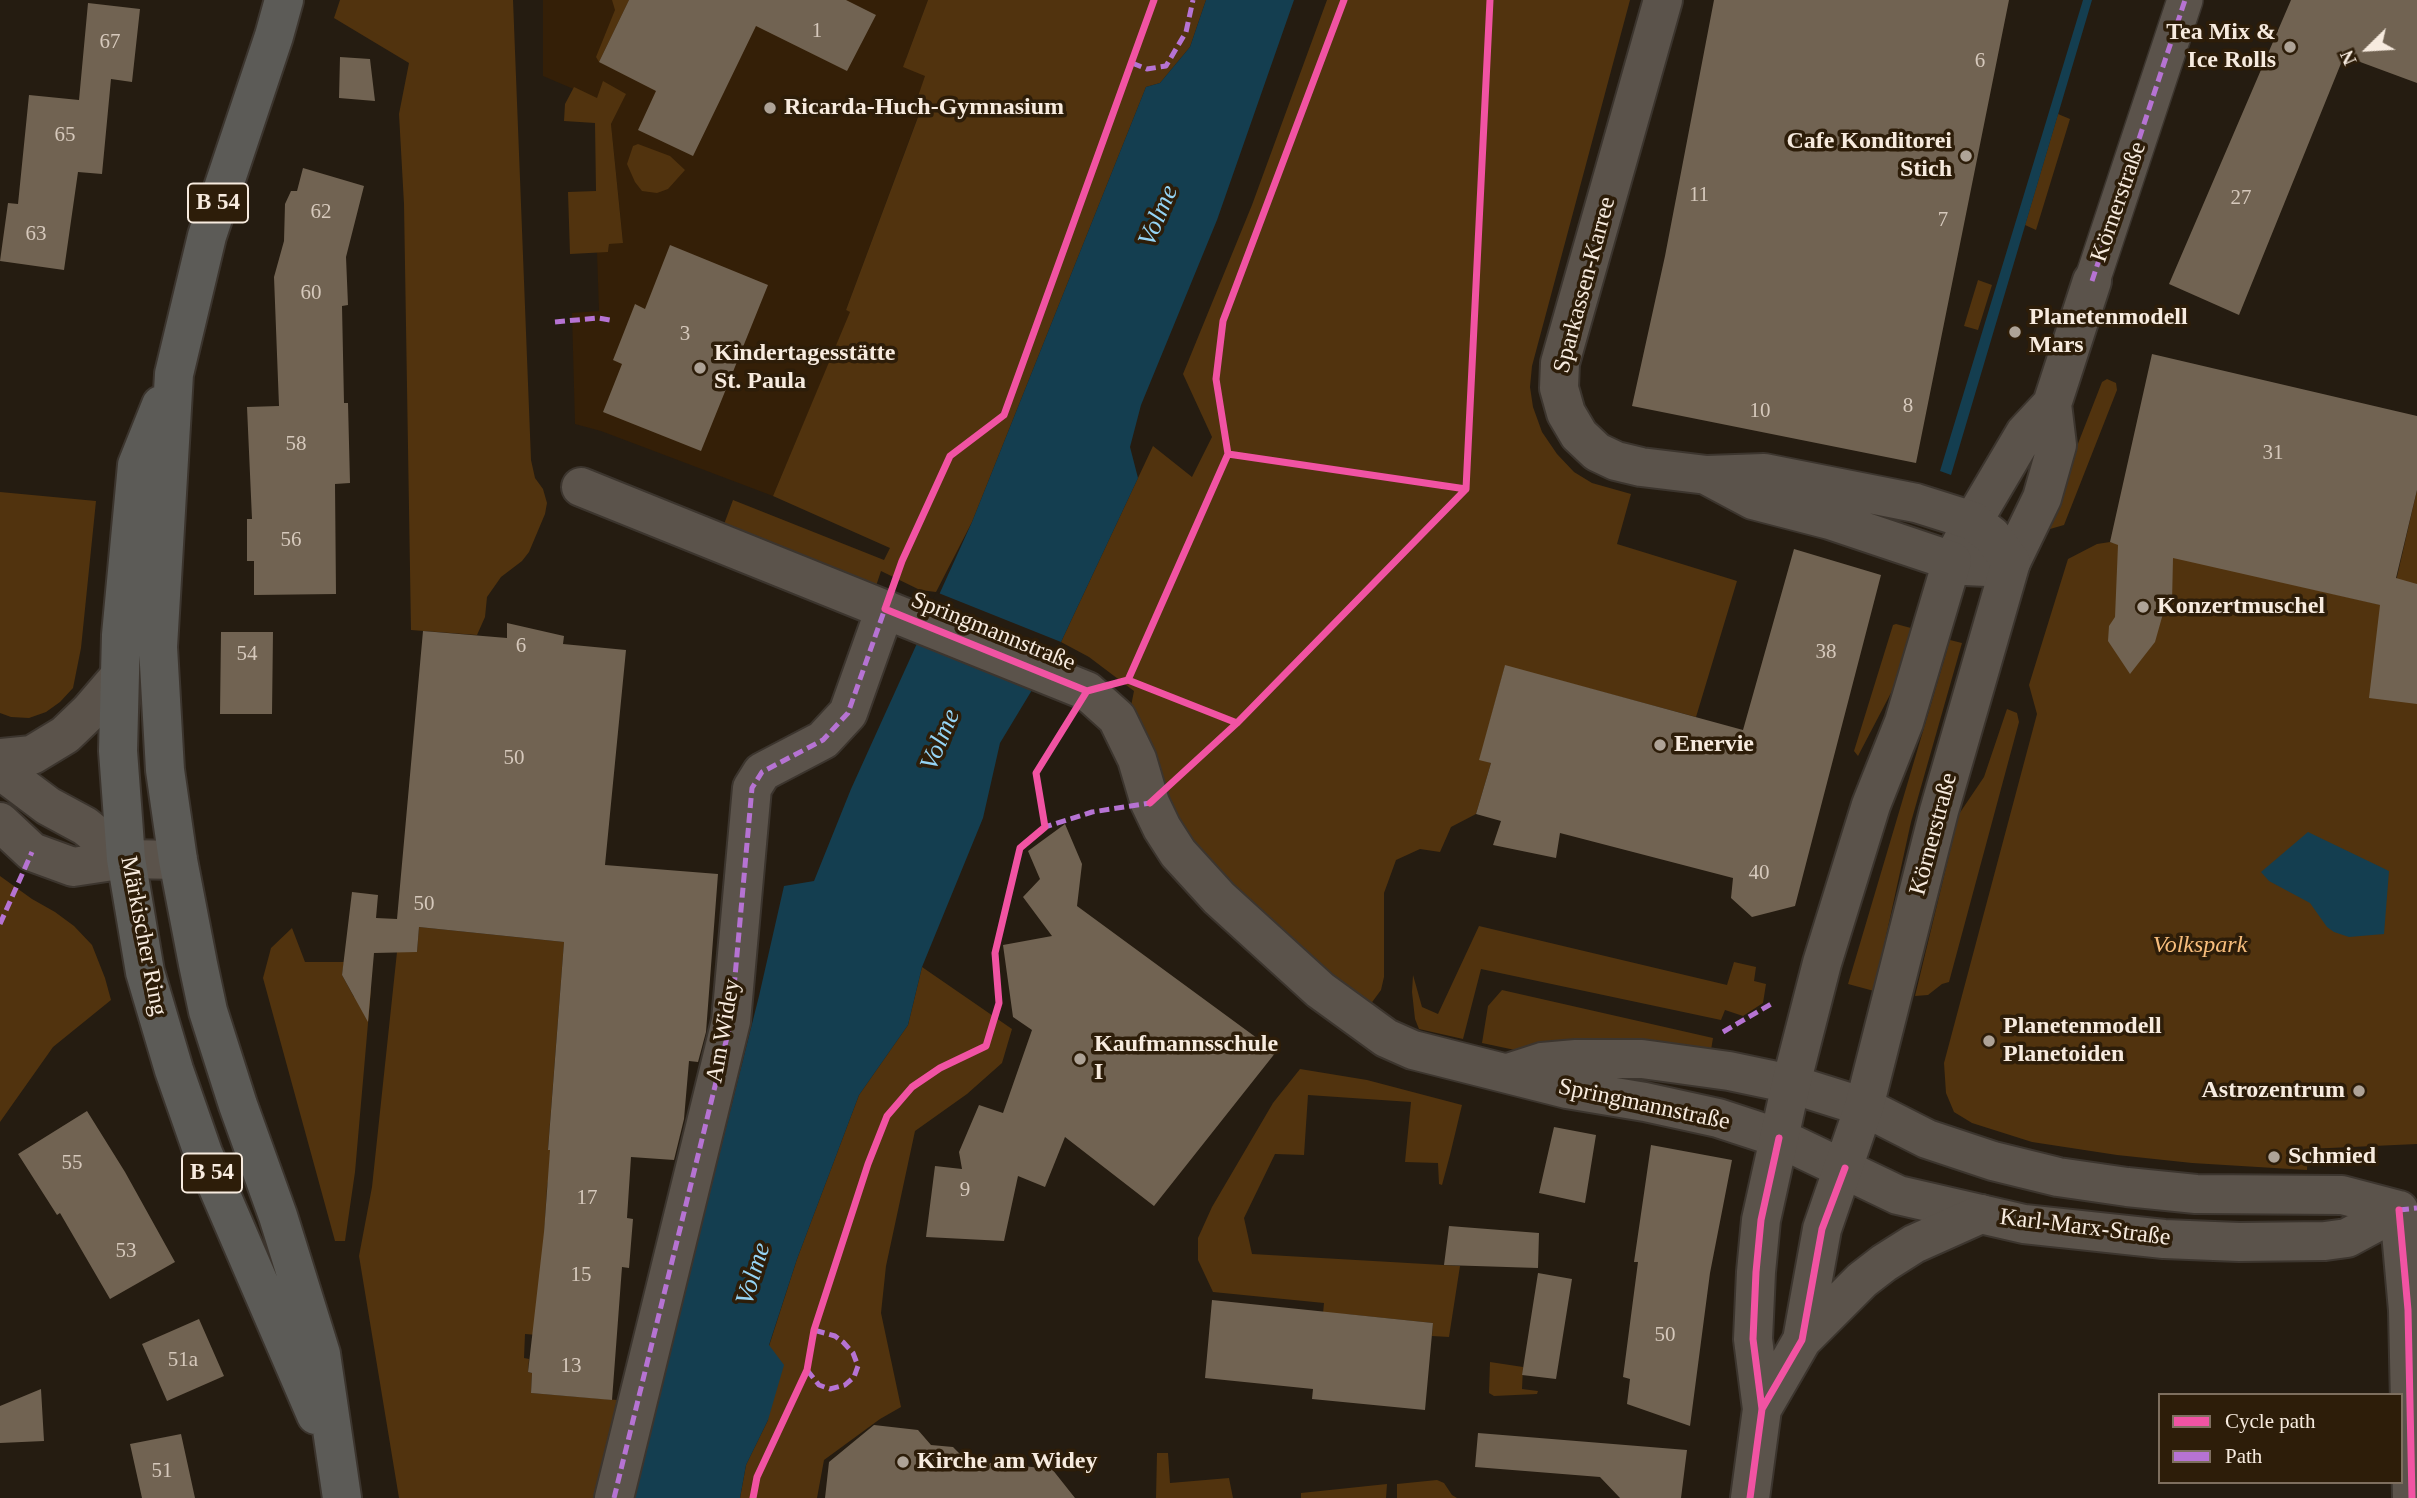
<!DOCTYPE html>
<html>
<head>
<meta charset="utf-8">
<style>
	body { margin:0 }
	#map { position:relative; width:2417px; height:1498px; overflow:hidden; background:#251c11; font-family:Georgia,serif }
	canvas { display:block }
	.legend { position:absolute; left:2158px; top:1393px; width:245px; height:91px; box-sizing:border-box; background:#2d1d09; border:2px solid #7e6f5f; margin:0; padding:9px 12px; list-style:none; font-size:21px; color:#f7ebdf }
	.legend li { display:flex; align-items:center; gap:14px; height:35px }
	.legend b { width:35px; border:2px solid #7e6f5f }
	.north { position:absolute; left:2333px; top:14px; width:70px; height:70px; -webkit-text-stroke:5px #2d1d09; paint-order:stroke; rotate:246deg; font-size:19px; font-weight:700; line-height:28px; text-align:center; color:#f7ebdf }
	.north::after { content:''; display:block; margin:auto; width:24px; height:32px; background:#f7ebdf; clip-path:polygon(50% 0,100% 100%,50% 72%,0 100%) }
</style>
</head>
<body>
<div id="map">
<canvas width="2417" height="1498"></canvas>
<ul class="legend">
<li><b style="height:9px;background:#f153a3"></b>Cycle path</li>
<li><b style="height:9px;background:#b673d3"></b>Path</li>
</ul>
<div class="north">N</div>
</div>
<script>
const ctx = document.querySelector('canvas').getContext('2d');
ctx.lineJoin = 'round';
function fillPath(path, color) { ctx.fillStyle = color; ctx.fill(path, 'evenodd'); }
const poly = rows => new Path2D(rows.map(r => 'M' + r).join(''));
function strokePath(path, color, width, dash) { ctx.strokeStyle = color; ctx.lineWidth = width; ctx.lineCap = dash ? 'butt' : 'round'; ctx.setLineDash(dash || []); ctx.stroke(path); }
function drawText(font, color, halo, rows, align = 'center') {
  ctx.font = font + ' Georgia,serif'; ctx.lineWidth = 7; ctx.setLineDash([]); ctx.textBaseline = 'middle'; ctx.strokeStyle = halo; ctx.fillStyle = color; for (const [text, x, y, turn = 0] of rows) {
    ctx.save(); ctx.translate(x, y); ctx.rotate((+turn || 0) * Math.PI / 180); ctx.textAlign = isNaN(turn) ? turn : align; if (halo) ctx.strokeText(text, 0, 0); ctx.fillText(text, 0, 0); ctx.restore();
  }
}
const built = poly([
	[543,0,928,0,906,59,936,68,846,310,851,312,773,496,601,431,575,424,572,313,599,311,597,252,608,252,609,244,623,242,611,124,625,95,597,99,543,76]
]);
const green = poly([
	[340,0,513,0,531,460,535,478,543,489,547,503,545,514,529,552,522,561,501,577,487,597,485,617,477,635,411,630,404,204,399,114,409,63,334,18],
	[612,0,629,0,599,62,596,57,615,10],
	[928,0,1206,0,1190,47,1160,83,1146,87,972,522,936,592,920,590,881,571,876,586,723,527,733,500,884,560,890,548,773,496,850,312,846,310,918,117,912,114,925,76,903,67],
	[1327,0,1630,0,1532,366,1530,387,1533,407,1542,432,1557,454,1574,472,1592,483,1631,494,1617,544,1737,581,1696,717,1505,666,1480,759,1491,763,1476,814,1451,827,1440,852,1420,849,1396,860,1384,893,1384,977,1381,990,1370,1005,1307,956,1194,848,1179,826,1130,711,1134,691,1089,657,1061,642,1153,446,1192,477,1212,437,1183,374,1252,205],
	[603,81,626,94,611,124,623,243,609,244,608,252,570,254,568,192,596,191,595,123,564,121,565,104,574,87,597,98],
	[2058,114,2070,119,2036,230,2025,225],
	[638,144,670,156,685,170,668,189,657,193,642,191,635,182,627,164,633,146],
	[1978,280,1992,285,1978,330,1964,326],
	[2107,379,2116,383,2117,390,2064,525,2050,529,2047,523,2102,382],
	[2417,490,2417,1144,2308,1149,2307,1170,2192,1163,2117,1155,2032,1142,1972,1123,1954,1112,1946,1093,1944,1063,2037,714,2029,685,2068,559,2097,544,2110,542,2390,607],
	[0,492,96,501,81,648,73,688,60,702,46,712,29,718,11,717,0,713],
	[1896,624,1911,628,1912,631,1893,689,1858,756,1854,751,1893,625],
	[1950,640,1962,643,1911,822,1874,991,1848,984],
	[2007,709,2017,713,2019,722,1949,982,1942,984,1928,995,1915,996,1959,814,1984,777],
	[0,876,32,899,55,912,74,926,92,945,105,978,111,1000,53,1047,0,1122],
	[1479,926,1727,985,1734,962,1756,967,1754,981,1766,984,1763,1003,1743,1016,1725,1010,1721,1020,1481,969,1463,1039,1419,1029,1415,1019,1412,992,1413,975,1422,1007,1438,1014],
	[419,927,564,942,548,1149,554,1150,547,1187,538,1335,525,1334,524,1358,529,1359,528,1372,532,1373,531,1393,617,1400,596,1498,399,1498,359,1256,372,1187,397,952,417,952],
	[292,928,305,962,344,962,342,975,354,997,371,989,355,1172,345,1241,335,1241,263,978,271,948],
	[922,967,1012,1029,1002,1063,967,1094,915,1131,886,1266,881,1313,901,1407,880,1419,824,1460,817,1498,740,1498,746,1465,768,1420,769,1346,797,1259,859,1095,908,1025],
	[1502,990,1713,1038,1710,1056,1515,1050,1482,1043,1488,1006],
	[1300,1069,1367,1080,1462,1105,1450,1155,1442,1185,1439,1184,1438,1163,1405,1162,1411,1102,1308,1095,1304,1155,1275,1154,1244,1218,1252,1254,1460,1266,1449,1337,1432,1336,1433,1323,1345,1314,1322,1324,1324,1303,1213,1292,1198,1260,1198,1238,1212,1207,1273,1103],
	[1490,1362,1523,1367,1522,1389,1538,1391,1537,1394,1494,1396,1489,1393],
	[1157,1453,1168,1453,1170,1483,1229,1478,1233,1498,1156,1498],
	[1437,1480,1444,1483,1452,1495,1457,1498,1397,1498,1397,1484],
	[1387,1484,1386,1498,1301,1498,1301,1493]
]);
const water = poly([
	[1206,0,1294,0,1217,220,1141,405,1130,447,1138,478,1061,642,1000,743,983,818,922,967,908,1025,859,1095,797,1259,769,1345,784,1365,768,1420,746,1465,740,1498,633,1498,759,996,784,886,814,881,851,789,972,522,1146,87,1160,83,1190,47],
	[2083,0,2092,0,1951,475,1940,471],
	[2308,832,2389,871,2384,934,2349,937,2334,932,2327,927,2310,903,2269,881,2261,872]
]);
const pier = poly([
	[936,592,1061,642,1050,666,1034,691,914,642]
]);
const building = poly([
	[629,0,846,0,876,15,847,71,756,26,693,156,638,130,656,91,599,62],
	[1714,0,2009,0,1916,463,1632,406,1665,256],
	[2291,0,2417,0,2417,83,2344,56,2239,315,2169,284],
	[88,3,140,9,132,82,111,79,102,174,78,172,64,270,0,261,8,203,18,204,29,95,79,100],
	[340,57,370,59,375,101,339,98],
	[303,168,364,186,346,257,348,305,342,306,344,403,348,403,350,483,335,484,336,594,254,595,254,561,247,561,247,519,252,519,247,407,279,406,274,277,284,241,285,204,291,191,297,191],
	[670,245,768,285,701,451,603,412,622,364,613,360,635,304,645,309],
	[2152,354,2417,416,2417,490,2396,578,2417,584,2417,704,2369,698,2380,605,2173,558,2172,603,2166,603,2155,642,2130,674,2108,641,2109,626,2115,617,2118,545,2110,542],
	[1794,549,1881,575,1795,906,1752,917,1731,898,1733,878,1560,833,1556,858,1493,845,1501,821,1476,814,1491,763,1479,760,1505,665,1743,730],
	[507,623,564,636,563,644,626,650,605,865,718,874,706,1032,698,1062,689,1061,684,1119,674,1160,631,1157,627,1218,633,1219,629,1268,622,1267,612,1400,531,1393,532,1373,528,1372,544,1232,550,1150,548,1150,564,942,419,927,417,952,374,953,368,1022,342,975,352,892,378,895,376,918,397,919,423,631,507,638],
	[221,632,273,632,272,714,220,714],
	[1065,824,1082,864,1077,906,1276,1052,1154,1206,1065,1137,1045,1187,1018,1176,1004,1241,926,1237,935,1166,962,1169,959,1152,979,1105,1003,1113,1032,1030,1013,1017,1003,945,1052,936,1023,897,1040,879,1028,851],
	[87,1111,125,1172,175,1262,110,1299,60,1213,57,1215,18,1154],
	[1554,1127,1596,1135,1585,1203,1539,1193],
	[1651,1145,1732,1160,1710,1273,1690,1426,1627,1404,1630,1379,1623,1377,1638,1262,1634,1262],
	[1449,1226,1539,1233,1538,1268,1444,1265],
	[1538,1273,1572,1279,1556,1379,1522,1375],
	[1212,1300,1433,1323,1425,1410,1312,1399,1313,1389,1205,1378],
	[199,1319,224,1376,167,1401,142,1344],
	[41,1389,44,1441,0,1443,0,1406],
	[874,1425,918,1430,931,1445,953,1447,960,1454,971,1455,971,1461,1052,1469,1075,1498,825,1498,829,1462],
	[1478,1433,1687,1450,1681,1498,1620,1498,1600,1477,1475,1467],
	[181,1434,195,1498,142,1498,130,1444]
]);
const pedestrian = poly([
	[2092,281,2185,0]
]);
const minor = poly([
	[2052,404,2057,445,2042,498,2011,562,1987,567,1965,566,1952,561,1973,521,2025,433,2052,404,2092,281],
	[581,487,1087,691,1117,718,1137,759,1150,803,1162,828,1178,853,1219,898,1320,990,1386,1038,1413,1050,1567,1089,1645,1102,1718,1118,1779,1138,1898,1195,2024,1224,2164,1239,2239,1242,2325,1241,2347,1238,2399,1210],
	[0,758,32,755,65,735,89,712,119,677],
	[0,770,48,806,85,826,126,859],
	[0,822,32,852,73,867,126,859,178,860],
	[1511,1072,1542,1062,1576,1059,1642,1059,1729,1071,1791,1084,1864,1107,1927,1139,1993,1161,2058,1177,2127,1187,2196,1194,2342,1195,2399,1210],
	[2399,1210,2408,1310,2412,1498],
	[614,1498,731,1021,752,788,762,772,823,740,848,713,885,609]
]);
const tertiary = poly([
	[1663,0,1560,363,1559,388,1566,413,1579,435,1597,452,1616,461,1641,467,1707,475,1764,473,1916,503,1973,521,1992,536,2011,562,1939,811,1864,1107,1822,1229,1802,1340,1762,1409],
	[1708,476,1753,500,1830,520,1952,561,1904,722,1871,805,1822,963,1791,1084,1761,1220,1756,1272,1753,1339,1762,1409,1750,1498],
	[1802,1340,1862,1280,1884,1263,1914,1244,1981,1214]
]);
const primary = poly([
	[284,0,274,36,207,236,174,374,158,647,165,770,178,860,198,964,208,1011,238,1105,278,1216,321,1354,342,1498],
	[161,405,137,465,121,635,118,751,126,859,145,972,174,1070,203,1153,316,1415]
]);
const quiet = poly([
	[1132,63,1147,69,1166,66,1186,32,1193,0],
	[2092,281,2185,0],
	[555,322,598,318,610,320],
	[1044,824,1045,827,1092,812,1150,803,1153,801],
	[0,924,32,852],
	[1723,1032,1771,1004],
	[2399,1210,2417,1208],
	[807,1370,819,1385,830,1389,845,1385,854,1377,858,1366,853,1353,843,1342,835,1336,814,1330],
	[614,1498,731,1021,752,788,762,772,823,740,848,713,887,603]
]);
const cycleway = poly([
	[1228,454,1466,489],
	[1128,680,1228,454,1216,379,1223,321,1344,0],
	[1087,691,885,609,902,561,950,456,1004,415,1154,0],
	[1150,803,1237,723,1466,489,1490,0],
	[2399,1210,2408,1310,2412,1498],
	[1762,1409,1802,1340,1822,1229,1845,1168],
	[753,1498,757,1477,807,1370,814,1330,868,1164,887,1116,912,1087,940,1068,986,1046,999,1003,995,953,1020,848,1045,827,1036,773,1087,691,1128,680,1237,723],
	[1750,1498,1762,1409,1753,1339,1756,1272,1761,1220,1779,1138]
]);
const markers = [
	[2290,47,7,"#aea397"],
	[770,108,7,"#aea397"],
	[1966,156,7,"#aea397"],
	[2015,332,7,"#aea397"],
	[700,368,7,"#aea397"],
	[2143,607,7,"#aea397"],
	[1660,745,7,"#aea397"],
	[1989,1041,7,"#aea397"],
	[1080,1059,7,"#aea397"],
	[2359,1091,7,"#aea397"],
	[2274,1157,7,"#aea397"],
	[903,1462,7,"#aea397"]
];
const numberNames = [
	["1",817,31],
	["67",110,42],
	["6",1980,61],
	["65",65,135],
	["11",1699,195],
	["27",2241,198],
	["62",321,212],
	["7",1943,220],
	["63",36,234],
	["60",311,293],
	["3",685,334],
	["8",1908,406],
	["10",1760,411],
	["58",296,444],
	["31",2273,453],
	["56",291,540],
	["6",521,646],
	["38",1826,652],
	["54",247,654],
	["50",514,758],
	["40",1759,873],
	["50",424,904],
	["55",72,1163],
	["9",965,1190],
	["17",587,1198],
	["53",126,1251],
	["15",581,1275],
	["50",1665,1335],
	["51a",183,1360],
	["13",571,1366],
	["51",162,1471]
];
const shields = [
	[218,203,60],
	[212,1173,60]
];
const shieldNames = [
	["B 54",218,203],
	["B 54",212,1173]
];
const poiNames = [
	["Tea Mix &",2276,33,"right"],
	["Ice Rolls",2276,61,"right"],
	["Ricarda-Huch-Gymnasium",784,108],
	["Cafe Konditorei",1952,142,"right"],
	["Stich",1952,170,"right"],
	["Planetenmodell",2029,318],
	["Mars",2029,346],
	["Kindertagesstätte",714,354],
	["St. Paula",714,382],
	["Konzertmuschel",2157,607],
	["Enervie",1674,745],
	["Planetenmodell",2003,1027],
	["Planetoiden",2003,1055],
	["Kaufmannsschule",1094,1045],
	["I",1094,1073],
	["Astrozentrum",2345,1091,"right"],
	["Schmied",2288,1157],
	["Kirche am Widey",917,1462]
];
const streetNames = [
	["Körnerstraße",2119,202,-71],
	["Sparkassen-Karree",1585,285,-75],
	["Springmannstraße",993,632,22],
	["Körnerstraße",1934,834,-75],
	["Märkischer Ring",143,936,79],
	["Am Widey",724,1031,-80],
	["Springmannstraße",1644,1105,12],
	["Karl-Marx-Straße",2085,1228,7]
];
const parkNames = [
	["Volkspark",2200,946]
];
const waterNames = [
	["Volme",1159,216,-67],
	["Volme",941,740,-67],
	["Volme",754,1274,-73]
];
fillPath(built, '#341f07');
fillPath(green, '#51330e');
fillPath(water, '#143e50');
fillPath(pier, '#251c11');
fillPath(building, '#716352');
strokePath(pedestrian, '#3c352e', 38);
strokePath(minor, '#3c352e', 42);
strokePath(tertiary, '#3c352e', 42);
strokePath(primary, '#3c352e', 42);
strokePath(pedestrian, '#5b534b', 35);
strokePath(minor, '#5b534b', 38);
strokePath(tertiary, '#5b534b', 38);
strokePath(primary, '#5c5b57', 38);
strokePath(quiet, '#b673d3', 5, [10, 5]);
strokePath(cycleway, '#f153a3', 7);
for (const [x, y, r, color] of markers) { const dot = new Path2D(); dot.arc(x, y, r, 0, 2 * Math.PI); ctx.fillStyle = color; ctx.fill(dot); strokePath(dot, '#2d1d09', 2.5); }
drawText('21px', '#d6c9bc', null, numberNames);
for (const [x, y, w] of shields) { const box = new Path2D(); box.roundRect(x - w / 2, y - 19.5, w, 39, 5); ctx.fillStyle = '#2d1d09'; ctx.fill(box); strokePath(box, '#f7ebdf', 2); }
drawText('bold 23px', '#f7ebdf', null, shieldNames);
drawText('bold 24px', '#f7ebdf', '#2d1d09', poiNames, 'left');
drawText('24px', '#f7ebdf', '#2d1d09', streetNames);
drawText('italic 24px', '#f7bd7c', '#2d1d09', parkNames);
drawText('italic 26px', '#95d4f5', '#2d1d09', waterNames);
</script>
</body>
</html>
